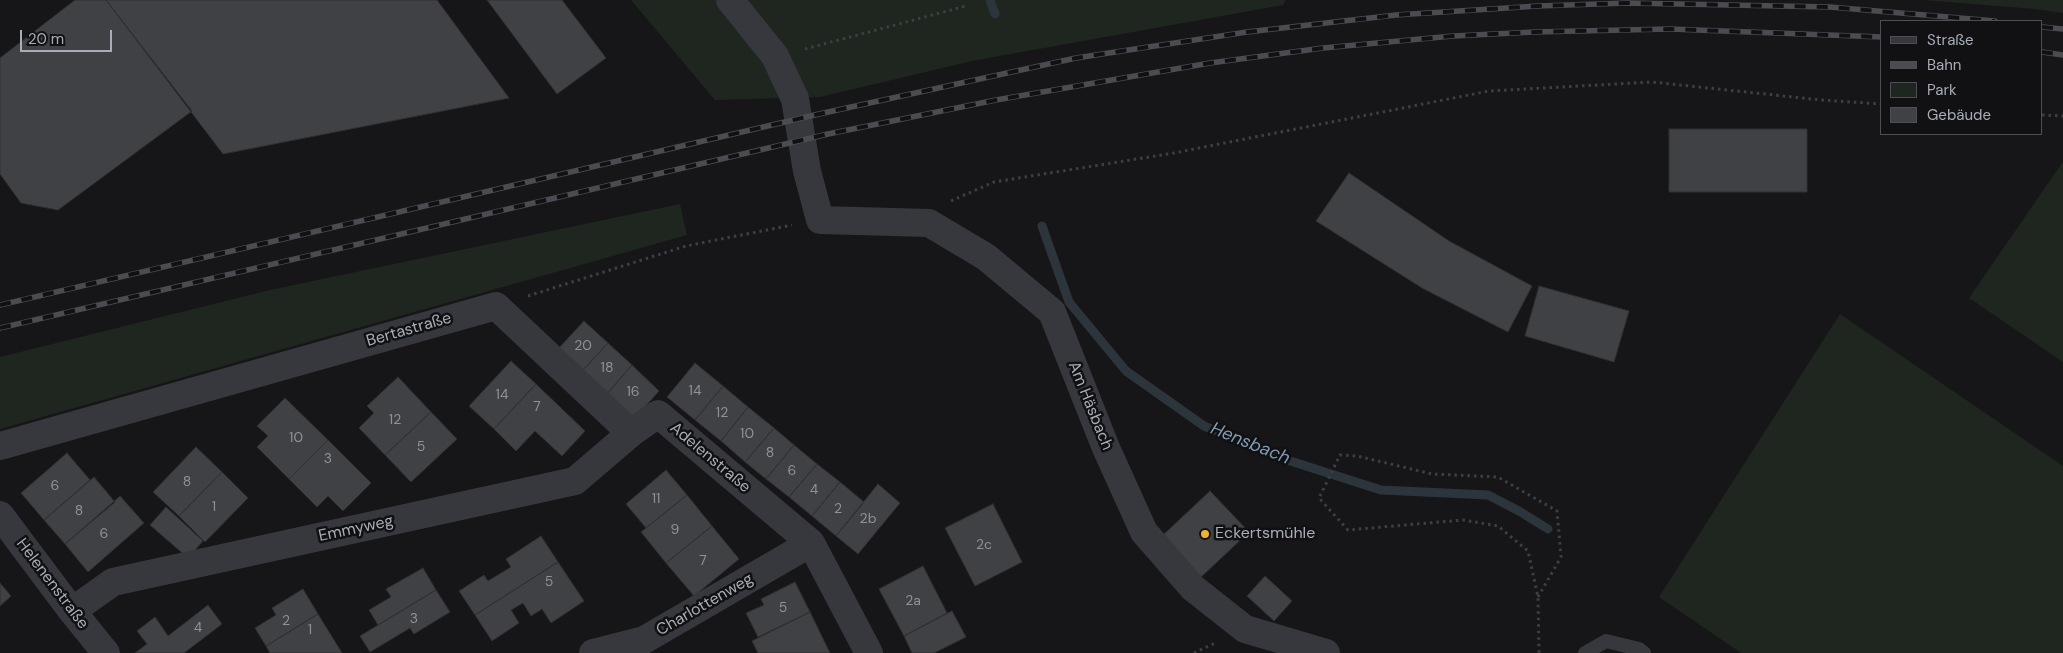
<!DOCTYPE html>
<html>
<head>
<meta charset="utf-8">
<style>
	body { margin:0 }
	#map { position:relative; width:2063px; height:653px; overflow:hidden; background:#161618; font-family:"DM Sans",sans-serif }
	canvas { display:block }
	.legend { position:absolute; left:1880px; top:20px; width:162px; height:115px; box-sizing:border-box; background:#111113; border:1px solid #4d4f55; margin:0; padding:6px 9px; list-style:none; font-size:15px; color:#a8adb8 }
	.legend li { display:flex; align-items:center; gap:10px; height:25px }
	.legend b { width:25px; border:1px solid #4d4f55 }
	.scale { position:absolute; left:20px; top:30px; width:92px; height:22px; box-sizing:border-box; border:2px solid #a8adb8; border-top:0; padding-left:6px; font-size:15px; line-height:18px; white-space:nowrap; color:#a8adb8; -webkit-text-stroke:4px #111113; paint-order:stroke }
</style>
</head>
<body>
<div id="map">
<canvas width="2063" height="653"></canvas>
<ul class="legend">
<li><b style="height:6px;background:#37383d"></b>Straße</li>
<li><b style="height:6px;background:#4a4c52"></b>Bahn</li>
<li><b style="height:14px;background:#1e261f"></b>Park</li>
<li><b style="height:14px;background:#404145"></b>Gebäude</li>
</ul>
<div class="scale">20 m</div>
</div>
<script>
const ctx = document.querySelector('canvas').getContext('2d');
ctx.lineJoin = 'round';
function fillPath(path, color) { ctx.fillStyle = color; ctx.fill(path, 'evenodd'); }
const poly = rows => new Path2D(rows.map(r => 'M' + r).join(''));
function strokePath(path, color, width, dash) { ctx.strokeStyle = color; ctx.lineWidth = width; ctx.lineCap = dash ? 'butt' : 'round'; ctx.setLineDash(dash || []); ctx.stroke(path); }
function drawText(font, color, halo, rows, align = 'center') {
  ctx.font = font + ' "DM Sans",sans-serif'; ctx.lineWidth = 5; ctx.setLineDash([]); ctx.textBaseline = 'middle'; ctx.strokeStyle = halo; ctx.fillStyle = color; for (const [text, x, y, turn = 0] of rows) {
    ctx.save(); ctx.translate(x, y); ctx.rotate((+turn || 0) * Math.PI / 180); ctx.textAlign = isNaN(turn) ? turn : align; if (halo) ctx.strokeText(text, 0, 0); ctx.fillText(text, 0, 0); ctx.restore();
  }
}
const green = poly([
	[631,0,1286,0,1283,5,972,61,820,97,715,100],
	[1923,0,2063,0,2063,13,2035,9],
	[2062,163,2063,163,2063,362,1969,298],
	[680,204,687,235,0,429,0,357,270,290],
	[1840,314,2063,466,2063,653,1741,653,1659,597]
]);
const stream = poly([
	[990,0,995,14],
	[1042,226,1069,302,1126,371,1204,426,1284,459,1381,490,1488,495,1519,511,1548,529]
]);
const building = poly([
	[75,0,106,0,192,111,58,210,21,203,0,174,0,58,75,0],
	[106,0,437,0,509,98,223,154,106,0],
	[487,0,562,0,606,58,557,94,487,0],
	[1669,129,1807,129,1807,192,1669,192,1669,129],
	[1349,173,1449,241,1532,286,1508,332,1422,288,1316,221,1349,173],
	[1539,286,1629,311,1614,362,1525,336,1539,286],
	[584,321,608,343,582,371,558,349,584,321],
	[608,343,632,365,607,394,582,371,608,343],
	[511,361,536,384,494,429,469,406,511,361],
	[695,363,723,386,695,420,667,397,695,363],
	[632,365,659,391,634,419,607,394,632,365],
	[398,377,431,412,385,455,359,428,374,413,367,406,398,377],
	[536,384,585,431,562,456,535,431,516,451,494,429,536,384],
	[723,386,748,407,721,441,695,420,723,386],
	[285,398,328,440,289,479,257,447,268,436,257,426,285,398],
	[748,407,774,428,745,462,721,441,748,407],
	[431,412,457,439,411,482,385,455,431,412],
	[774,428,794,445,766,479,745,462,774,428],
	[328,440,371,483,343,511,328,496,317,507,289,479,328,440],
	[794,445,817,464,789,497,766,479,794,445],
	[196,447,222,472,179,516,153,492,196,447],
	[67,453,90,480,44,520,21,493,67,453],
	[817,464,840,482,812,516,789,497,817,464],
	[666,470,687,495,646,528,626,504,666,470],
	[222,472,248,498,205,542,179,516,222,472],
	[94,477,115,502,65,544,44,520,94,477],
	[840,482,864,502,836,536,812,516,840,482],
	[878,484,900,503,858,554,836,536,878,484],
	[1210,491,1249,532,1200,578,1161,537,1210,491],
	[687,495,712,526,666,563,641,532,687,495],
	[120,496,144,523,88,572,65,544,120,496],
	[993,504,1022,562,975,586,945,528,993,504],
	[166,507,203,541,188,558,150,525,166,507],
	[712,526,739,559,694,596,666,563,712,526],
	[541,536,558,562,475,615,459,591,484,575,488,581,511,567,506,559,541,536],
	[558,562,584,601,551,623,542,609,531,616,523,603,511,610,519,623,492,641,475,615,558,562],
	[923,566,947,613,904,636,879,589,923,566],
	[423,568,436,590,378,625,369,610,391,597,386,589,423,568],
	[1265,576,1292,601,1274,621,1247,596,1265,576],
	[795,582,810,612,758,637,746,613,764,605,761,599,795,582],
	[0,583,11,596,0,606,0,583],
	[303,589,318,614,266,646,255,628,276,615,272,608,303,589],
	[436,590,450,612,414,634,410,628,370,652,360,636,436,590],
	[208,605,222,624,184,653,135,653,147,644,137,631,155,617,168,636,208,605],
	[952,611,966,637,934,653,912,653,904,636,952,611],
	[810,612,830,653,758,653,752,641,810,612],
	[318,614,342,653,270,653,266,646,318,614]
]);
const path = poly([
	[805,49,966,6],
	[2042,115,2063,116],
	[951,201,994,182,1174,153,1489,91,1652,82,1821,100,1882,104],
	[528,296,686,246,792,225],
	[1538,597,1561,557,1557,511,1498,477,1432,474,1357,456,1340,455,1319,498,1348,530,1463,520,1498,526,1528,551,1538,597,1539,653],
	[1194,653,1215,643]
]);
const service = poly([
	[1585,653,1606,641,1639,649,1644,653]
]);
const minor = poly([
	[730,0,775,56,795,99,807,171,820,220,929,223,986,257,1052,312,1106,448,1144,532,1193,588,1245,629,1326,653],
	[0,446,496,306,631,433,658,414,811,543,869,653],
	[0,515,72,611,106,653],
	[72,611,113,582,575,481,631,433],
	[593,653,644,640,811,543]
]);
const rail = poly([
	[2042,27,2063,29],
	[2042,52,2063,55],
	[0,305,819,114,1076,58,1247,32,1396,15,1538,6,1628,3,1830,7,1995,21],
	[0,328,828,134,996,100,1210,63,1323,48,1453,36,1535,32,1670,29,1882,37]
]);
const markers = [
	[1205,534,5,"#f2b134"]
];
const numberNames = [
	["20",583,346],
	["18",607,368],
	["14",695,391],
	["16",633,392],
	["14",502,395],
	["7",537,407],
	["12",722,413],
	["12",395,420],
	["10",747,434],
	["10",296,438],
	["5",421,447],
	["8",770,453],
	["3",328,459],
	["6",792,471],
	["8",187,482],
	["6",55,486],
	["4",814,490],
	["11",656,499],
	["1",214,507],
	["2",838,509],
	["8",79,511],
	["2b",868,519],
	["9",675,530],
	["6",104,534],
	["2c",984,545],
	["7",703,561],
	["5",549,582],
	["2a",913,601],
	["5",783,608],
	["3",414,619],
	["2",286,621],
	["4",198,628],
	["1",310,630]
];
const streetNames = [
	["Bertastraße",409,330,-16],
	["Am Häsbach",1090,406,68],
	["Adelenstraße",710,458,40],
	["Emmyweg",356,529,-12],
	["Helenenstraße",52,584,53],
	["Charlottenweg",705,605,-30]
];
const poiNames = [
	["Eckertsmühle",1215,534]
];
const waterNames = [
	["Hensbach",1250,444,22]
];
fillPath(green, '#1e261f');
strokePath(stream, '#2c353c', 9);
fillPath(building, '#404145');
strokePath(building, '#303034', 1);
strokePath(path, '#3d3f44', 3, [2.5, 4]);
strokePath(service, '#37383d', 14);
strokePath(minor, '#37383d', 28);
strokePath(rail, '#4a4c52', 5.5);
strokePath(rail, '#111113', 4, [11]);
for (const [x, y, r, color] of markers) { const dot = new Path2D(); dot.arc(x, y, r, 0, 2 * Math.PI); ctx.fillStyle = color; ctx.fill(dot); strokePath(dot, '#111113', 2); }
drawText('14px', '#8e929b', null, numberNames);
drawText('16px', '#a8adb8', '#111113', streetNames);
drawText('16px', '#a8adb8', '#111113', poiNames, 'left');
drawText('italic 18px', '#7f9bb3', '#111113', waterNames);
</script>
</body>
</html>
